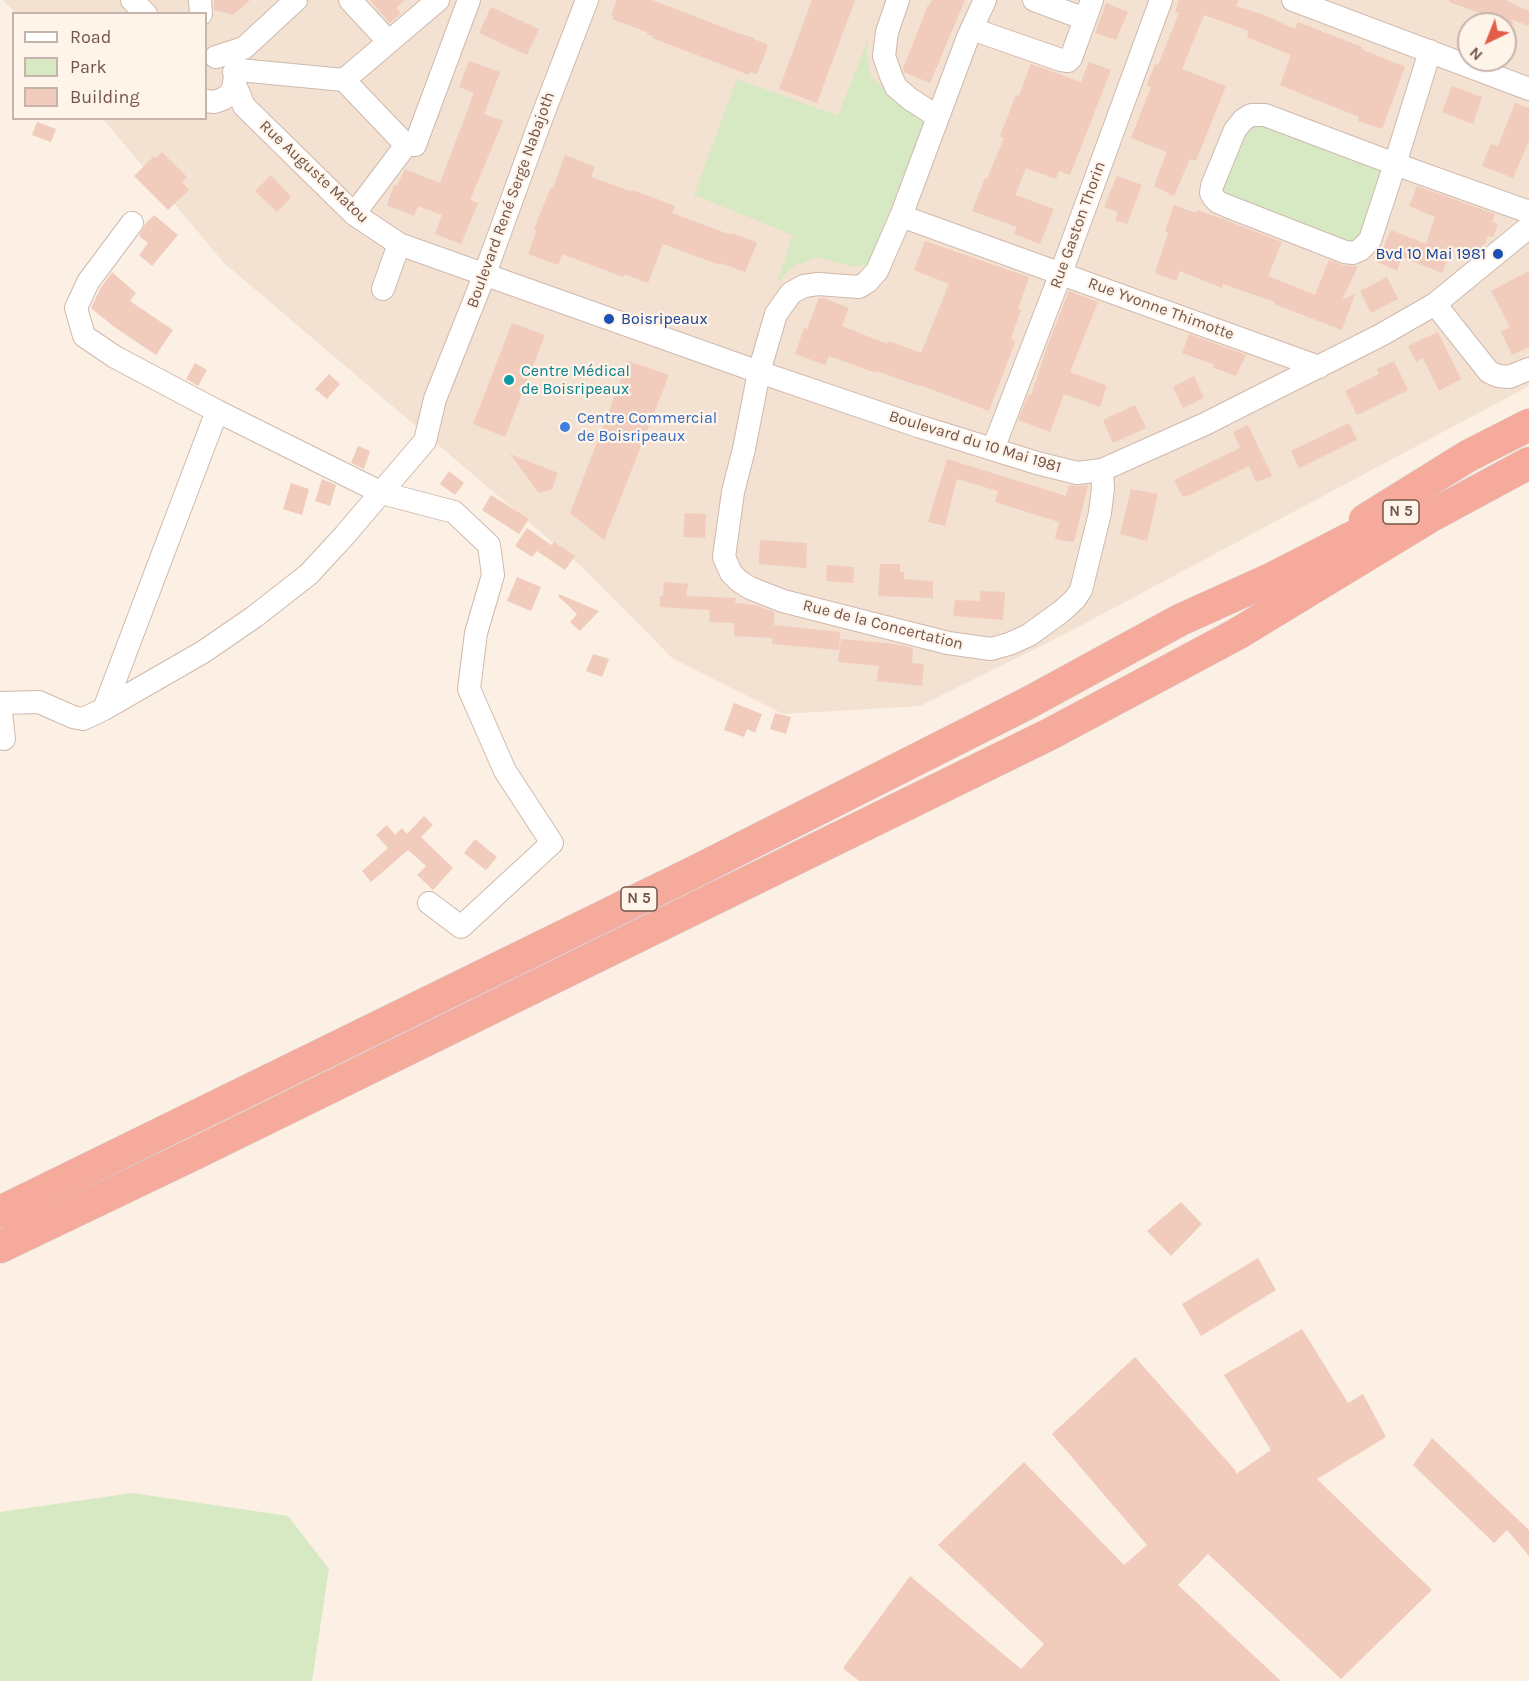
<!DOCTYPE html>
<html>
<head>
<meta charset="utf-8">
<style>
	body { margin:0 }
	#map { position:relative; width:1529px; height:1681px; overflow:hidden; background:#fcf0e4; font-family:Karla,sans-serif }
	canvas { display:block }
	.legend { position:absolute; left:12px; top:12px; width:195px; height:108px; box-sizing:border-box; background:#fff4ea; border:2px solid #c7b4aa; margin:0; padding:8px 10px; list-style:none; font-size:18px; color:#73544a }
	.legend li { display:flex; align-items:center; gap:12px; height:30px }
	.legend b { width:30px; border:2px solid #c7b4aa }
	.north { position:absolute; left:1457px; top:12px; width:60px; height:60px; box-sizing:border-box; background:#fff4ea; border:2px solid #c7b4aa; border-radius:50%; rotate:223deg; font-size:16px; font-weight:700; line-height:24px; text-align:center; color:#73544a }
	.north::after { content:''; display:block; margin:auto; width:21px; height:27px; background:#e35d4b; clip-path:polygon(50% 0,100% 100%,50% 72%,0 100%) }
</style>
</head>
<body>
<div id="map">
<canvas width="1529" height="1681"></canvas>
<ul class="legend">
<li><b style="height:8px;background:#fff"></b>Road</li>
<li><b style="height:16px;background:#d6e9c3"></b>Park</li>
<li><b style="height:16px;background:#f1cbbc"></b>Building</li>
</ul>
<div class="north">N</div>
</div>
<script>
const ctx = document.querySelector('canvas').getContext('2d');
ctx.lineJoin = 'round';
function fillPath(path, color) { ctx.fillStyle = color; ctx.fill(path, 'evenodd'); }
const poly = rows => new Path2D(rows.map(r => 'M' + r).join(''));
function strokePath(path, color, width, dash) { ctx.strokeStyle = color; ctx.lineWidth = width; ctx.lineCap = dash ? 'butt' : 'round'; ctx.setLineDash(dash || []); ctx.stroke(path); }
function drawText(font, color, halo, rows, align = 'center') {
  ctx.font = font + ' Karla,sans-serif'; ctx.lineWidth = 4.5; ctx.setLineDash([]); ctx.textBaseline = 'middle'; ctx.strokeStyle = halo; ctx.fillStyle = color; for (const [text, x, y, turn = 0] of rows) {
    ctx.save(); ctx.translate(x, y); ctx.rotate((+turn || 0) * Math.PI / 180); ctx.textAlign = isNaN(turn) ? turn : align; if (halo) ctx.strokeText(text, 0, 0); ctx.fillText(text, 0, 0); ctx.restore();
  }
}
const residential = poly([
	[3,0,1529,0,1529,386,1065,634,920,706,783,714,672,658,583,568,224,263,103,119,206,118,206,14,15,13],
	[1469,24,1505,24,1505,60,1469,60]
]);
const green = poly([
	[868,39,867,55,871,76,890,95,918,105,924,122,868,265,853,267,818,257,794,266,777,283,793,235,694,195,737,79,838,116],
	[1251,120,1384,169,1365,227,1353,240,1340,244,1221,194,1241,131],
	[132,1493,288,1516,329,1569,312,1681,0,1681,0,1512]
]);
const building = poly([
	[214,0,250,0,233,15,214,10],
	[370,0,405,0,396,8,401,13,390,23],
	[617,0,652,0,738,33,754,38,754,39,767,44,767,49,757,74,750,72,749,75,718,63,652,38,653,36,647,34,647,32,612,19,614,16,611,15],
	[812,0,855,0,817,103,779,89],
	[932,0,965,0,930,83,904,72,903,69,928,5,929,6],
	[1179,0,1239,0,1236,6,1264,15,1295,29,1298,22,1362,47,1361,49,1405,67,1382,129,1358,121,1359,117,1280,85,1291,55,1247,37,1249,31,1204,15,1182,69,1226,86,1196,161,1190,159,1174,196,1154,186,1167,152,1131,138,1151,87,1147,86,1149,79,1155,64,1158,65,1179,13,1175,12],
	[1449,0,1505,0,1529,11,1529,26,1511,19,1514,25,1449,2],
	[1106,3,1128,12,1116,40,1095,33],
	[491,7,539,29,527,55,479,33],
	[469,61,500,72,484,114,503,121,470,200,478,203,461,244,435,234,442,215,418,206,414,216,387,205,394,185,397,186,405,169,440,183,474,93,459,87],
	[1089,62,1111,70,1070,175,1059,171,1056,179,1026,168,1015,195,1054,209,1040,244,1014,234,1017,227,972,211,985,178,987,179,1004,138,1000,136,1016,95,1019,96,1031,64,1081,82],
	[1452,86,1482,97,1473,124,1442,112],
	[1515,103,1529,108,1529,141,1513,178,1482,166,1491,144,1498,146],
	[37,122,56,129,51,142,32,135],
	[162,152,187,177,182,182,189,190,168,210,134,176,154,156,156,158],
	[565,155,595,167,591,177,633,192,633,190,675,206,672,213,731,235,732,233,757,243,745,272,721,263,720,265,663,244,648,283,624,274,623,277,562,254,558,265,528,254,537,230,534,229,551,187,553,188],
	[271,175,291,197,277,212,255,191],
	[1117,176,1142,185,1127,224,1115,220,1118,212,1104,207],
	[1417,186,1495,214,1492,222,1498,224,1493,237,1488,236,1485,245,1482,245,1480,250,1475,254,1453,247,1442,273,1402,257,1397,271,1377,262,1391,230,1426,244,1435,217,1409,206],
	[1174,205,1196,213,1197,210,1223,219,1282,242,1268,276,1315,295,1329,260,1343,265,1358,266,1342,300,1355,294,1342,330,1274,304,1275,302,1223,284,1222,288,1180,271,1176,281,1155,273,1168,233,1165,231],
	[154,215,178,235,152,266,139,255,148,243,139,236,145,224],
	[925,241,1029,277,1018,309,1021,310,1011,338,1015,342,989,411,920,385,919,386,877,371,876,373,829,356,825,365,795,354,804,328,807,329,819,298,824,298,849,308,842,326,887,344,889,341,921,353,949,284,914,270],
	[1529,271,1529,347,1512,355,1501,332,1510,327,1491,291],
	[112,272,136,293,130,301,173,330,156,355,113,326,91,308,100,289],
	[1387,277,1398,299,1371,313,1360,291],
	[1069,291,1098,302,1070,372,1107,386,1100,407,1064,394,1050,432,1018,420,1029,394,1031,395,1047,347],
	[512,323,545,335,505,437,473,424],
	[1438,332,1461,379,1439,391,1423,358,1416,362,1408,346],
	[1189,334,1246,355,1236,376,1212,367,1215,365,1182,353],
	[628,361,669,375,604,540,570,513],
	[1394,361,1408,390,1357,415,1345,391,1379,374,1377,369],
	[195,363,207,370,198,386,186,379],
	[329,374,340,384,327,399,315,389],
	[1194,376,1204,398,1183,408,1173,387],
	[1135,405,1146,428,1113,443,1103,420],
	[1349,423,1357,440,1299,468,1291,451],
	[1248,425,1272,476,1256,482,1249,466,1187,496,1182,496,1174,480,1240,448,1233,432],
	[358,446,370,451,364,469,351,463],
	[510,454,558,473,552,489,539,493],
	[947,459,1066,496,1069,485,1078,486,1088,485,1074,542,1055,539,1059,522,995,502,998,491,957,479,945,526,928,522],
	[449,471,464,483,455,495,440,484],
	[322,479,336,485,330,506,315,501],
	[291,483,309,489,302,515,283,509],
	[1131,489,1158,494,1147,541,1120,534],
	[491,495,529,519,519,534,482,510],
	[685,513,706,514,705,538,683,537],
	[527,528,551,545,554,542,575,556,565,570,537,551,532,557,515,546],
	[760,540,807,543,806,568,759,564],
	[880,564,900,564,900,572,904,572,904,579,933,581,933,598,878,596],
	[827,565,854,567,853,583,826,581],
	[517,577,541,587,531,611,507,601],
	[664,582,688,584,686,596,736,598,735,603,755,605,774,612,774,625,840,632,839,650,772,644,773,638,734,636,734,623,709,622,710,610,660,607,660,596,663,596],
	[980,591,1005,592,1003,620,953,616,955,600,980,601],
	[559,594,599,611,580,631,570,622,577,614,558,596],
	[841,639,895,644,913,648,912,663,924,664,922,686,877,681,879,666,838,662],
	[593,654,609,659,602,677,586,671],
	[734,703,762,714,755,733,747,729,744,737,724,730],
	[775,713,791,717,786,734,770,729],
	[424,816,433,825,421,837,453,868,433,890,417,875,426,866,408,850,371,882,362,871,388,848,376,835,387,825,395,835,402,828,407,834],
	[475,839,497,857,486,870,464,853],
	[1181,1202,1202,1224,1171,1256,1147,1231],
	[1258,1258,1276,1290,1201,1336,1182,1304],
	[1302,1329,1348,1403,1363,1394,1386,1437,1317,1479,1432,1590,1341,1679,1208,1554,1178,1585,1281,1681,859,1681,843,1668,910,1576,1021,1669,1044,1644,938,1545,1024,1462,1124,1565,1147,1545,1052,1434,1135,1357,1235,1470,1236,1474,1271,1450,1224,1375],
	[1432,1438,1529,1530,1529,1556,1507,1530,1494,1543,1413,1465]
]);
const minor = poly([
	[132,0,146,14],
	[200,0,201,14],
	[350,0,389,42],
	[438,0,344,80,406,145,415,145,469,0],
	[898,0,887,32,884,56,891,76,896,87,910,99,938,117],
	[985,0,968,37,901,216,877,271,867,282,859,287,818,284,804,286,791,293,776,314,759,372,744,449,733,492,724,557,731,573,739,581,750,588,783,601,948,643,991,649,1009,644,1029,635,1062,611,1075,599,1081,590,1100,513,1103,488,1102,470],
	[1034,0,1085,19],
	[1293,0,1529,89],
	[972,29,1061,60,1068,61,1071,58,1092,0],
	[1430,51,1395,164,1370,240,1360,250,1353,253,1345,252,1227,206,1218,202,1214,198,1211,193,1212,186,1235,130,1243,120,1251,115,1265,115,1395,164,1529,212],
	[216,57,244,48,296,0],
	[239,70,344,80],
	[234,82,244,106,354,214,399,244,759,372,918,426,1037,463,1077,473,1102,470,1205,424,1381,335,1435,304,1529,227],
	[206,101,214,102,223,99,230,94,234,86,235,77,234,72],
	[354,214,406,145],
	[901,216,1319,367],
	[132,223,88,282,76,308,84,336,115,357,217,411,382,493,454,512,489,545,493,575,476,633,469,689,505,771,552,843,461,927,429,903],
	[383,289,399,244],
	[1435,304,1489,372,1498,376,1509,377,1529,369],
	[993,449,1061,273,1161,0],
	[0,703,39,702,73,717,83,719,104,709,217,411],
	[0,703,4,739],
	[104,709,203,652,254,617,309,574,344,536,425,441,435,399,484,276,539,125,587,0]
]);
const highway = poly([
	[1365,520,1468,456,1529,425],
	[0,1212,696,871,1028,703,1180,620,1273,578,1392,517],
	[0,1247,194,1154,1050,734,1237,634,1431,516,1529,463]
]);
const markers = [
	[1498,254,6,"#1a4fb4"],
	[609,319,6,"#1a4fb4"],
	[509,380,6,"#0f9aa8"],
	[565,427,6,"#3f7fe0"]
];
const shields = [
	[1401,512,36],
	[639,899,36]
];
const shieldNames = [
	["N 5",1401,512],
	["N 5",639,899]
];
const streetNames = [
	["Rue Auguste Matou",314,172,43],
	["Boulevard René Serge Nabajoth",511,200,-70],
	["Rue Gaston Thorin",1078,225,-70],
	["Rue Yvonne Thimotte",1161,309,20],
	["Boulevard du 10 Mai 1981",975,442,17],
	["Rue de la Concertation",883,625,14]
];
const transitNames = [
	["Bvd 10 Mai 1981",1486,254],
	["Boisripeaux",621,319,"left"]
];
const cultureNames = [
	["Centre Médical",521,371],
	["de Boisripeaux",521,389]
];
const shopNames = [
	["Centre Commercial",577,418],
	["de Boisripeaux",577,436]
];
fillPath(residential, '#f3e1d2');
fillPath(green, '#d6e9c3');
fillPath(building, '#f1cbbc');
strokePath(minor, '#cfb9ad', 24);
strokePath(highway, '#d8cfcc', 33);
strokePath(minor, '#fff', 22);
strokePath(highway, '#f5aa9c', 32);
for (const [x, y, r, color] of markers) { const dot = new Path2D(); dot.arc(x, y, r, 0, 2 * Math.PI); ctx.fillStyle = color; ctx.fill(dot); strokePath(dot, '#fff4ea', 2); }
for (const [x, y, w] of shields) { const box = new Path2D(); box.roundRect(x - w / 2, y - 12, w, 24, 4.5); ctx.fillStyle = '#fff4ea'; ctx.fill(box); strokePath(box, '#73544a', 1.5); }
drawText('bold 15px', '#73544a', null, shieldNames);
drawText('16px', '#73544a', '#fff4ea', streetNames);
drawText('16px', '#164399', '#fff4ea', transitNames, 'right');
drawText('16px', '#0d838f', '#fff4ea', cultureNames, 'left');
drawText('16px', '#366cbe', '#fff4ea', shopNames, 'left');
</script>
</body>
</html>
